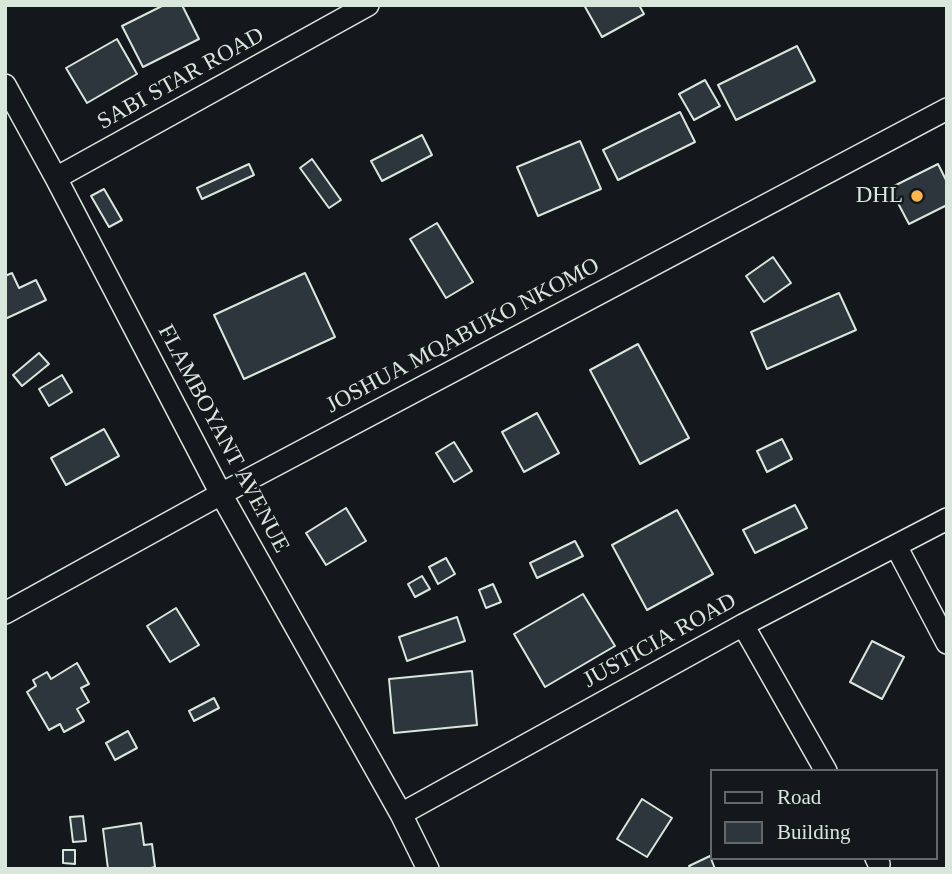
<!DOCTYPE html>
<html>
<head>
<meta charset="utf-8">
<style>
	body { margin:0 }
	#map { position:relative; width:952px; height:874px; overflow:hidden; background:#14181c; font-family:Georgia,serif }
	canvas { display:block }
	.frame { position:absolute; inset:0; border:7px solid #d8e6dc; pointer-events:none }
	.legend { position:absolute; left:710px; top:769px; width:228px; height:91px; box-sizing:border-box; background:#14181c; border:2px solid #626a69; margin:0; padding:9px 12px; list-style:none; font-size:21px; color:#d8e6dc }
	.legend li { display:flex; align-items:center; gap:14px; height:35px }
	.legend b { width:35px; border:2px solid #626a69 }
</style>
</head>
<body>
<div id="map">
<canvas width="952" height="874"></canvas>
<div class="frame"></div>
<ul class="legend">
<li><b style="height:9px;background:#14181c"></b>Road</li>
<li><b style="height:19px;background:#2c363c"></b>Building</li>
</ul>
</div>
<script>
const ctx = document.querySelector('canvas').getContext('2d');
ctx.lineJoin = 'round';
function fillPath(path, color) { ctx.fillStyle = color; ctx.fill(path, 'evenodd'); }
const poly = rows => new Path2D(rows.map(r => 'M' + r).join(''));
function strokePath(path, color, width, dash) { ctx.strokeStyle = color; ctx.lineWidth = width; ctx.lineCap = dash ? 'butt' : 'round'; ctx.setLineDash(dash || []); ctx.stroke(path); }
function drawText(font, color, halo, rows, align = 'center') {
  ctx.font = font + ' Georgia,serif'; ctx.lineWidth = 5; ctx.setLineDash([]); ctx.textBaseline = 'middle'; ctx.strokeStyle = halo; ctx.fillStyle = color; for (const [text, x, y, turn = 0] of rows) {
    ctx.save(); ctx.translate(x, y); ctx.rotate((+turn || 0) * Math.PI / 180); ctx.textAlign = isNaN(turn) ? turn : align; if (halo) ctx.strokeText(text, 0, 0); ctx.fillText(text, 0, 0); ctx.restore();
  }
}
const building = poly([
	[164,5,182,5,199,39,143,67,122,26,164,5],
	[584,5,639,5,644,14,602,37,584,5],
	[117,39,137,74,87,103,66,68,117,39],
	[797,46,815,81,736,120,718,85,797,46],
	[705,80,720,106,694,120,679,94,705,80],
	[680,112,695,142,618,180,603,150,680,112],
	[422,135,432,155,382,181,371,161,422,135],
	[580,141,601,189,538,216,517,167,580,141],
	[312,159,341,200,329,208,300,168,312,159],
	[249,164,254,175,202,199,197,188,249,164],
	[938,164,947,182,947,205,909,224,890,188,938,164],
	[104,189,122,220,109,227,91,196,104,189],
	[437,223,473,282,446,298,410,239,437,223],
	[773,257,791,283,764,302,746,276,773,257],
	[12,273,19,288,36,280,46,300,5,319,5,276,12,273],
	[305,273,335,337,244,379,214,315,305,273],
	[839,293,856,330,767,369,751,332,839,293],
	[638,344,689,438,640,464,590,370,638,344],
	[39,353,49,364,22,386,13,375,39,353],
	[62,375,72,392,49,406,39,389,62,375],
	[537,413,559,453,524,472,502,432,537,413],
	[104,429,119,456,66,485,51,458,104,429],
	[782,439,792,459,767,472,757,451,782,439],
	[454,442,472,471,454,482,436,453,454,442],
	[795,505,807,528,755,553,743,530,795,505],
	[346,508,366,541,326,565,306,533,346,508],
	[677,510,713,574,647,610,612,545,677,510],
	[575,541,583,556,537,578,530,563,575,541],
	[446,558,455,574,438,584,429,567,446,558],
	[422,576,430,589,415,597,408,584,422,576],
	[493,584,501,602,486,608,479,590,493,584],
	[583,594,615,646,545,687,514,634,583,594],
	[176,608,199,645,170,662,147,626,176,608],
	[457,617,465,641,407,661,399,637,457,617],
	[872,641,904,657,882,699,850,682,872,641],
	[77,663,89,684,81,688,89,702,77,709,84,721,64,732,60,724,49,730,27,692,36,686,33,680,47,672,51,679,77,663],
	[472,671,477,725,394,733,389,679,472,671],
	[214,698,219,708,194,721,189,711,214,698],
	[128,731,137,748,115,760,106,743,128,731],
	[642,799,672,818,647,857,617,839,642,799],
	[83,816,86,841,73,842,70,817,83,816],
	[141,823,144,845,152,844,155,867,147,869,108,869,103,829,141,823],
	[63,850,75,850,75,864,63,863,63,850],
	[710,856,715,869,691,869,689,866,710,856]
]);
const minor = poly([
	[5,85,56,178,221,494,401,814,428,869],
	[56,178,368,5],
	[896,546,947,643],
	[5,613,221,494,947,109],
	[743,625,826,771],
	[401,814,743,625,947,519],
	[876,858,879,864]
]);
const markers = [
	[917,196,7,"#ffb74d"]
];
const streetNames = [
	["SABI STAR ROAD",181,79,-29],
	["JOSHUA MQABUKO NKOMO",463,336,-28],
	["FLAMBOYANT AVENUE",223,439,62],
	["JUSTICIA ROAD",660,641,-29]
];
const poiNames = [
	["DHL",903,196]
];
fillPath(building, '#2c363c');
strokePath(building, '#d8e6dc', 2);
strokePath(minor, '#d8e6dc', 24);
strokePath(minor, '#14181c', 21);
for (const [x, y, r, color] of markers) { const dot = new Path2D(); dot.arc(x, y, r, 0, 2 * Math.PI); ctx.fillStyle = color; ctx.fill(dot); strokePath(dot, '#14181c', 2.5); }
drawText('23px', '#d8e6dc', '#14181c', streetNames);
drawText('23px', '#d8e6dc', '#14181c', poiNames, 'right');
</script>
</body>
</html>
